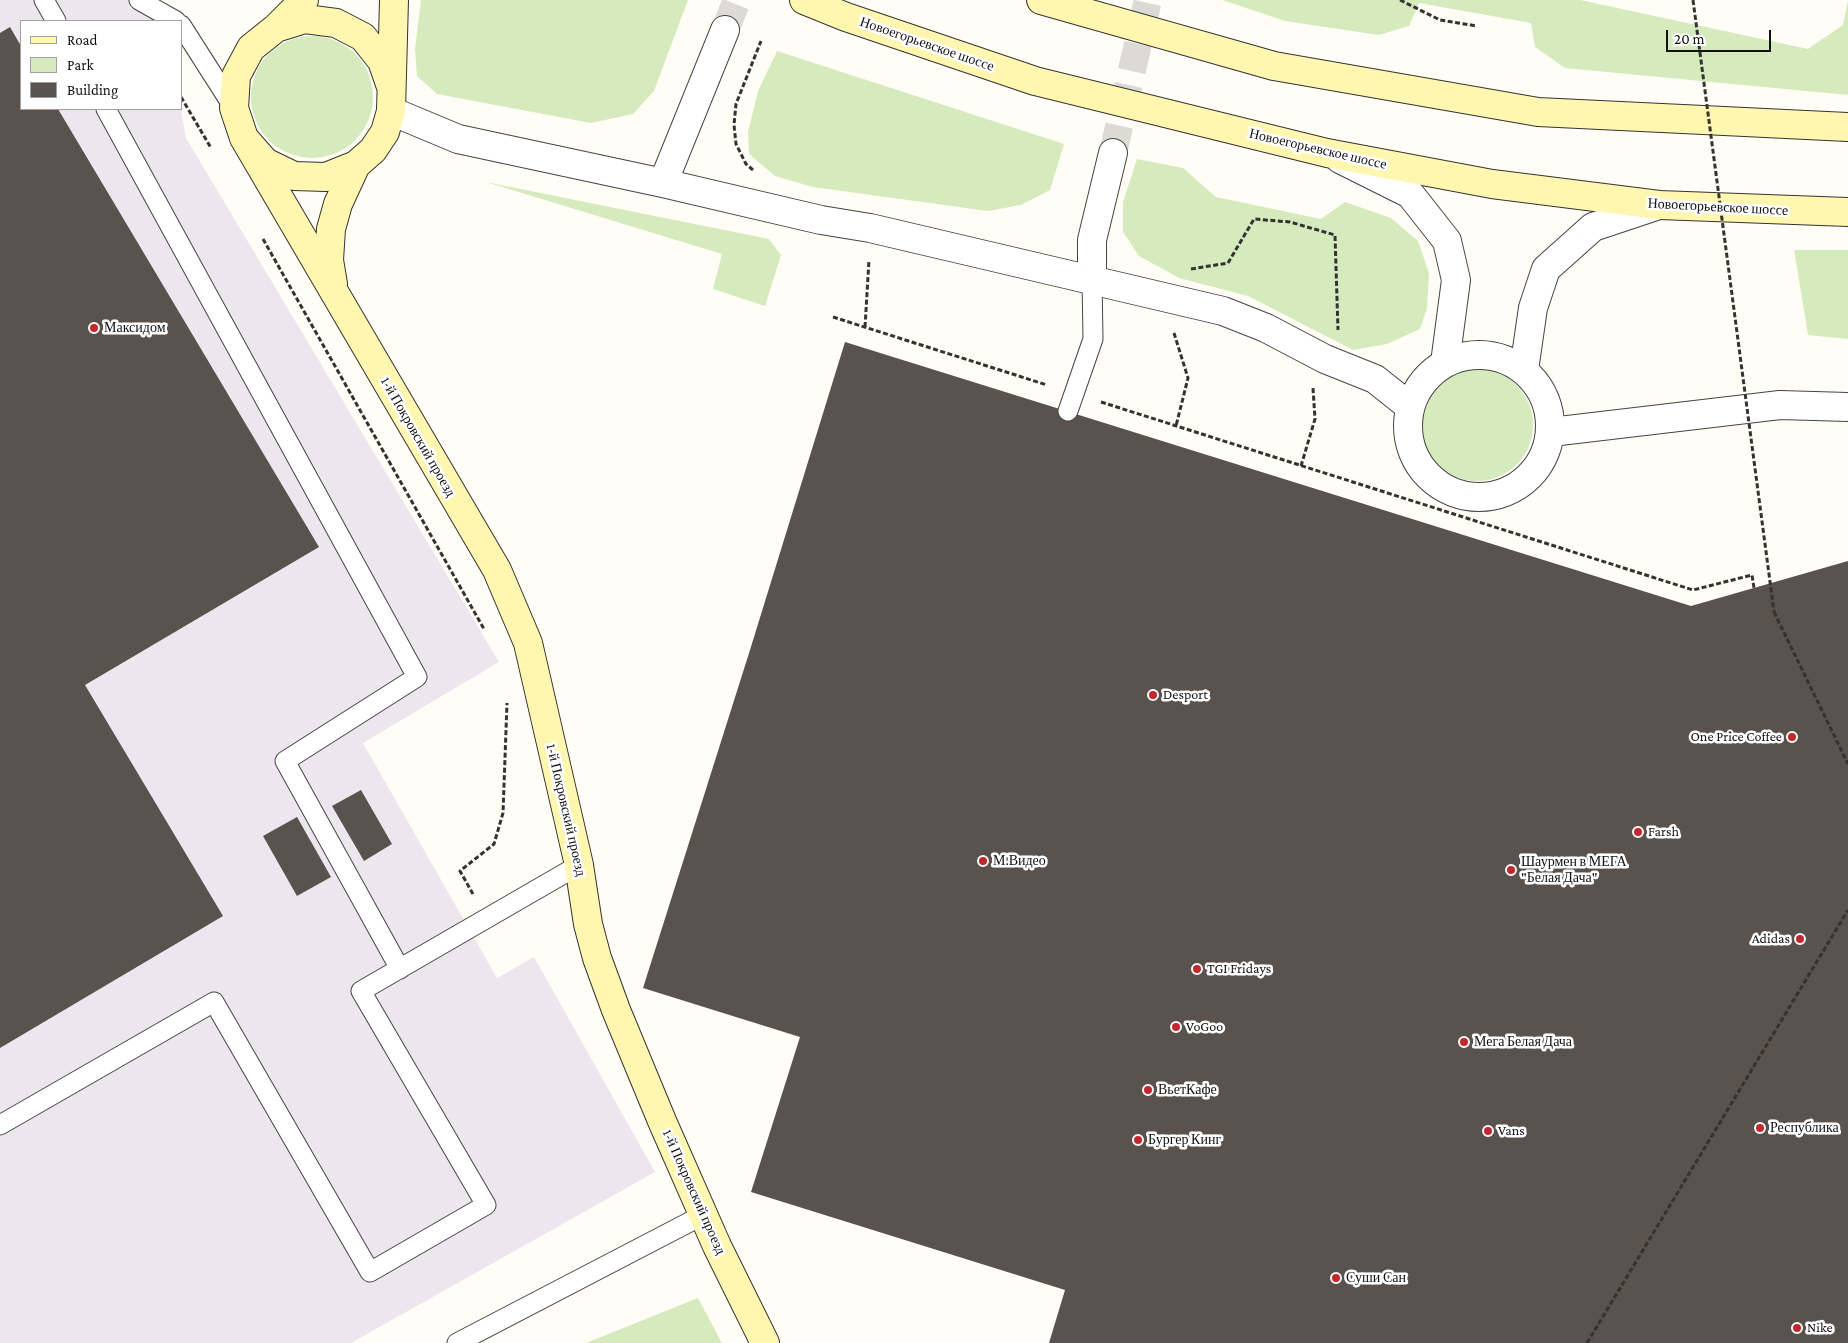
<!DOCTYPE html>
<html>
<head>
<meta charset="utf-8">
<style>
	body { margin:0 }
	#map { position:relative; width:1848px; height:1343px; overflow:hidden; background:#fffdf5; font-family:"Crimson Pro",serif }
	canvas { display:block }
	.legend { position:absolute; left:20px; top:20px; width:162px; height:90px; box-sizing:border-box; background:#fff; border:1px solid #a0a0a0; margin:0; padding:6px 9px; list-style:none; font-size:15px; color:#111 }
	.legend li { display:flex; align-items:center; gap:10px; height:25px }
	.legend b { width:25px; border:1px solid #a0a0a0 }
	.scale { position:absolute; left:1666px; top:30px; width:105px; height:22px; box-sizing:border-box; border:2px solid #111; border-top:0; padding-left:6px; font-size:15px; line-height:18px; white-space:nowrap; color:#111; -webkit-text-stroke:4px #fff; paint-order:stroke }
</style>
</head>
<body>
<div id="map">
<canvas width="1848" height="1343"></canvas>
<ul class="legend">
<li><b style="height:6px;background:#fff6b0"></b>Road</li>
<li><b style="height:14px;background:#d5ebbd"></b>Park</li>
<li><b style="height:14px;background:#5a524d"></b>Building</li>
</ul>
<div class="scale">20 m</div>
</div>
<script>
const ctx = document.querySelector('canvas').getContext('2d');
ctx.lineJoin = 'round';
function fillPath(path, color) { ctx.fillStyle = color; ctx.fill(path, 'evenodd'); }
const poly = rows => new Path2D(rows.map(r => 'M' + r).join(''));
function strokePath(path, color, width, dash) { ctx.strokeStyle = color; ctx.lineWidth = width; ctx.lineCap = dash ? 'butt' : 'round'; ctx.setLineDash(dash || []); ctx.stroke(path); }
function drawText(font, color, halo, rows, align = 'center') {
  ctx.font = font + ' "Crimson Pro",serif'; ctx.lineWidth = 5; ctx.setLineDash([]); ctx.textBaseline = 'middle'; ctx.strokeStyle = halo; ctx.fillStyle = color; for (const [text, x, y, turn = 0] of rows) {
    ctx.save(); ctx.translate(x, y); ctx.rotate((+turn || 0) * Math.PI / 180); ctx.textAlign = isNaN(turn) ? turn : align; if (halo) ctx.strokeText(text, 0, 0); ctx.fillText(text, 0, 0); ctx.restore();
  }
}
const industrial = poly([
	[0,0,161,0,165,21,21,21,21,109,181,109,186,138,499,662,363,743,497,978,534,957,655,1172,351,1343,0,1343]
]);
const green = poly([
	[421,0,688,0,654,91,633,114,591,123,437,94,417,76,415,49],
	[1222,0,1580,0,1808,49,1843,25,1848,0,1848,95,1565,68,1535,47,1531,23,1419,3,1409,26,1379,35,1285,21],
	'251 97a61 61 0 1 1 122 0a61 61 0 1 1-122 0Z',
	[777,51,1064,144,1050,190,1021,205,988,211,813,187,775,176,749,154,748,132,758,91],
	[1137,159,1183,168,1216,197,1321,219,1345,202,1391,218,1418,241,1429,273,1427,308,1420,329,1387,344,1353,350,1248,296,1179,278,1139,256,1123,232,1123,202],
	[486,182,769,239,781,255,765,306,713,289,722,254],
	[1794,250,1848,250,1848,339,1808,335],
	'1421 425a56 56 0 1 1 112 0a56 56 0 1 1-112 0Z',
	[698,1298,722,1343,586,1343,606,1335]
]);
const building = poly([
	[10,27,21,46,21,109,58,109,319,547,85,685,223,916,0,1048,0,33],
	[845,342,1691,606,1848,561,1848,1343,1049,1343,1065,1290,751,1192,800,1037,643,988,750,650],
	[361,790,392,844,364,861,332,806],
	[297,817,331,877,297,896,263,836]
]);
const streetTunnel = poly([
	[725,30,737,0],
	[1113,153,1148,0]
]);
const path = poly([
	[1400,0,1440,20,1477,26],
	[181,97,211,148],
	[753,170,746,164,736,144,734,125,736,104,761,41],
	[263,239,484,629],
	[1191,269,1228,263,1254,219,1290,222,1335,235,1338,330],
	[833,317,1047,385],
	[865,327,869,260],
	[1174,333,1188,378,1176,426],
	[1101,402,1693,590,1752,575,1754,588],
	[1301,466,1315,419,1313,388],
	[1774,612,1848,764],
	[473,894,460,871,494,844,503,813,507,703],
	[1587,1343,1848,910]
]);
const lane = poly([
	[44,0,56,21],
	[139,0,176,21],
	[181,25,234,108],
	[106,109,417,677,285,761,400,969],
	[1068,411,1093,339,1092,280],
	[0,1125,214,1002,370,1272,486,1205,361,991,579,865],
	[457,1343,703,1215]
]);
const street = poly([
	[391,111,458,139,663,183,821,220,870,228,1223,311,1266,328,1325,359,1375,379,1409,406],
	[1340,159,1410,194,1447,241,1456,280,1445,363],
	[663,183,725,30],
	[1092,280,1092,240,1113,153],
	'1408 426a71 71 0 1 1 142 0a71 71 0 1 1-142 0Z',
	[1524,370,1533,308,1546,269,1593,227,1659,205],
	[1551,432,1780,405,1848,407]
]);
const secondary = poly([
	[304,0,276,28,251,48,236,76,234,108,244,138,265,162,294,176,326,177,356,165,373,150,385,132,391,111,394,0],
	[804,0,846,17,1035,81,1327,153,1492,184,1659,205,1848,212],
	[1041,0,1274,66,1538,112,1848,127],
	[276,28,305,19,336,23,363,37,382,61,390,84],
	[244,138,497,570,528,643,579,865,588,924,597,958,616,1010,662,1121,717,1246,765,1343],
	[333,284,329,260,331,229,338,204,356,165]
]);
const pathBridge = poly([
	[1693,0,1774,612]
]);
const markers = [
	[94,328,5,"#c4262e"],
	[1153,695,5,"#c4262e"],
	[1792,737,5,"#c4262e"],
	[1638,832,5,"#c4262e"],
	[983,861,5,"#c4262e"],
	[1511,870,5,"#c4262e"],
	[1800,939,5,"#c4262e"],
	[1197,969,5,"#c4262e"],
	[1176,1027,5,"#c4262e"],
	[1464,1042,5,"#c4262e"],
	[1148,1090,5,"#c4262e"],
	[1760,1128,5,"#c4262e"],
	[1488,1131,5,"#c4262e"],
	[1138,1140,5,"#c4262e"],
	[1336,1278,5,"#c4262e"],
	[1797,1328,5,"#c4262e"]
];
const streetNames = [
	["Новоегорьевское шоссе",927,44,19],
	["Новоегорьевское шоссе",1318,149,13],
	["Новоегорьевское шоссе",1718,207,3],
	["1-й Покровский проезд",418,437,60],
	["1-й Покровский проезд",566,810,77],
	["1-й Покровский проезд",694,1192,66]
];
const poiNames = [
	["Максидом",104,328],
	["Desport",1163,695],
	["One Price Coffee",1782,737,"right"],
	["Farsh",1648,832],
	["М.Видео",993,861],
	["Шаурмен в МЕГА",1521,862],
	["\"Белая Дача\"",1521,878],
	["Adidas",1790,939,"right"],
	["TGI Fridays",1207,969],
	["VoGoo",1186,1027],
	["Мега Белая Дача",1474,1042],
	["ВьетКафе",1158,1090],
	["Республика",1770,1128],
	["Vans",1498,1131],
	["Бургер Кинг",1148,1140],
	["Суши Сан",1346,1278],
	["Nike",1807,1328]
];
fillPath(industrial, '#eee6ef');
fillPath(green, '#d5ebbd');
fillPath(building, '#5a524d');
strokePath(streetTunnel, '#dbdad3', 28, [28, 14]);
strokePath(lane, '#444', 21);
strokePath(street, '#444', 30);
strokePath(secondary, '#333', 30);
strokePath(path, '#333', 3, [5, 2.5]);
strokePath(lane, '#fff', 19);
strokePath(street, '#fff', 28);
strokePath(secondary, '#fff6b0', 28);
strokePath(pathBridge, '#333', 3, [5, 2.5]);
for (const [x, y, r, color] of markers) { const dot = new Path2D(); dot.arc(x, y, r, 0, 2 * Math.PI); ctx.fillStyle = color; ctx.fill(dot); strokePath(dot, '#fff', 2); }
drawText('14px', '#111', '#fff', streetNames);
drawText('14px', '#111', '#fff', poiNames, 'left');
</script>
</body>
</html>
